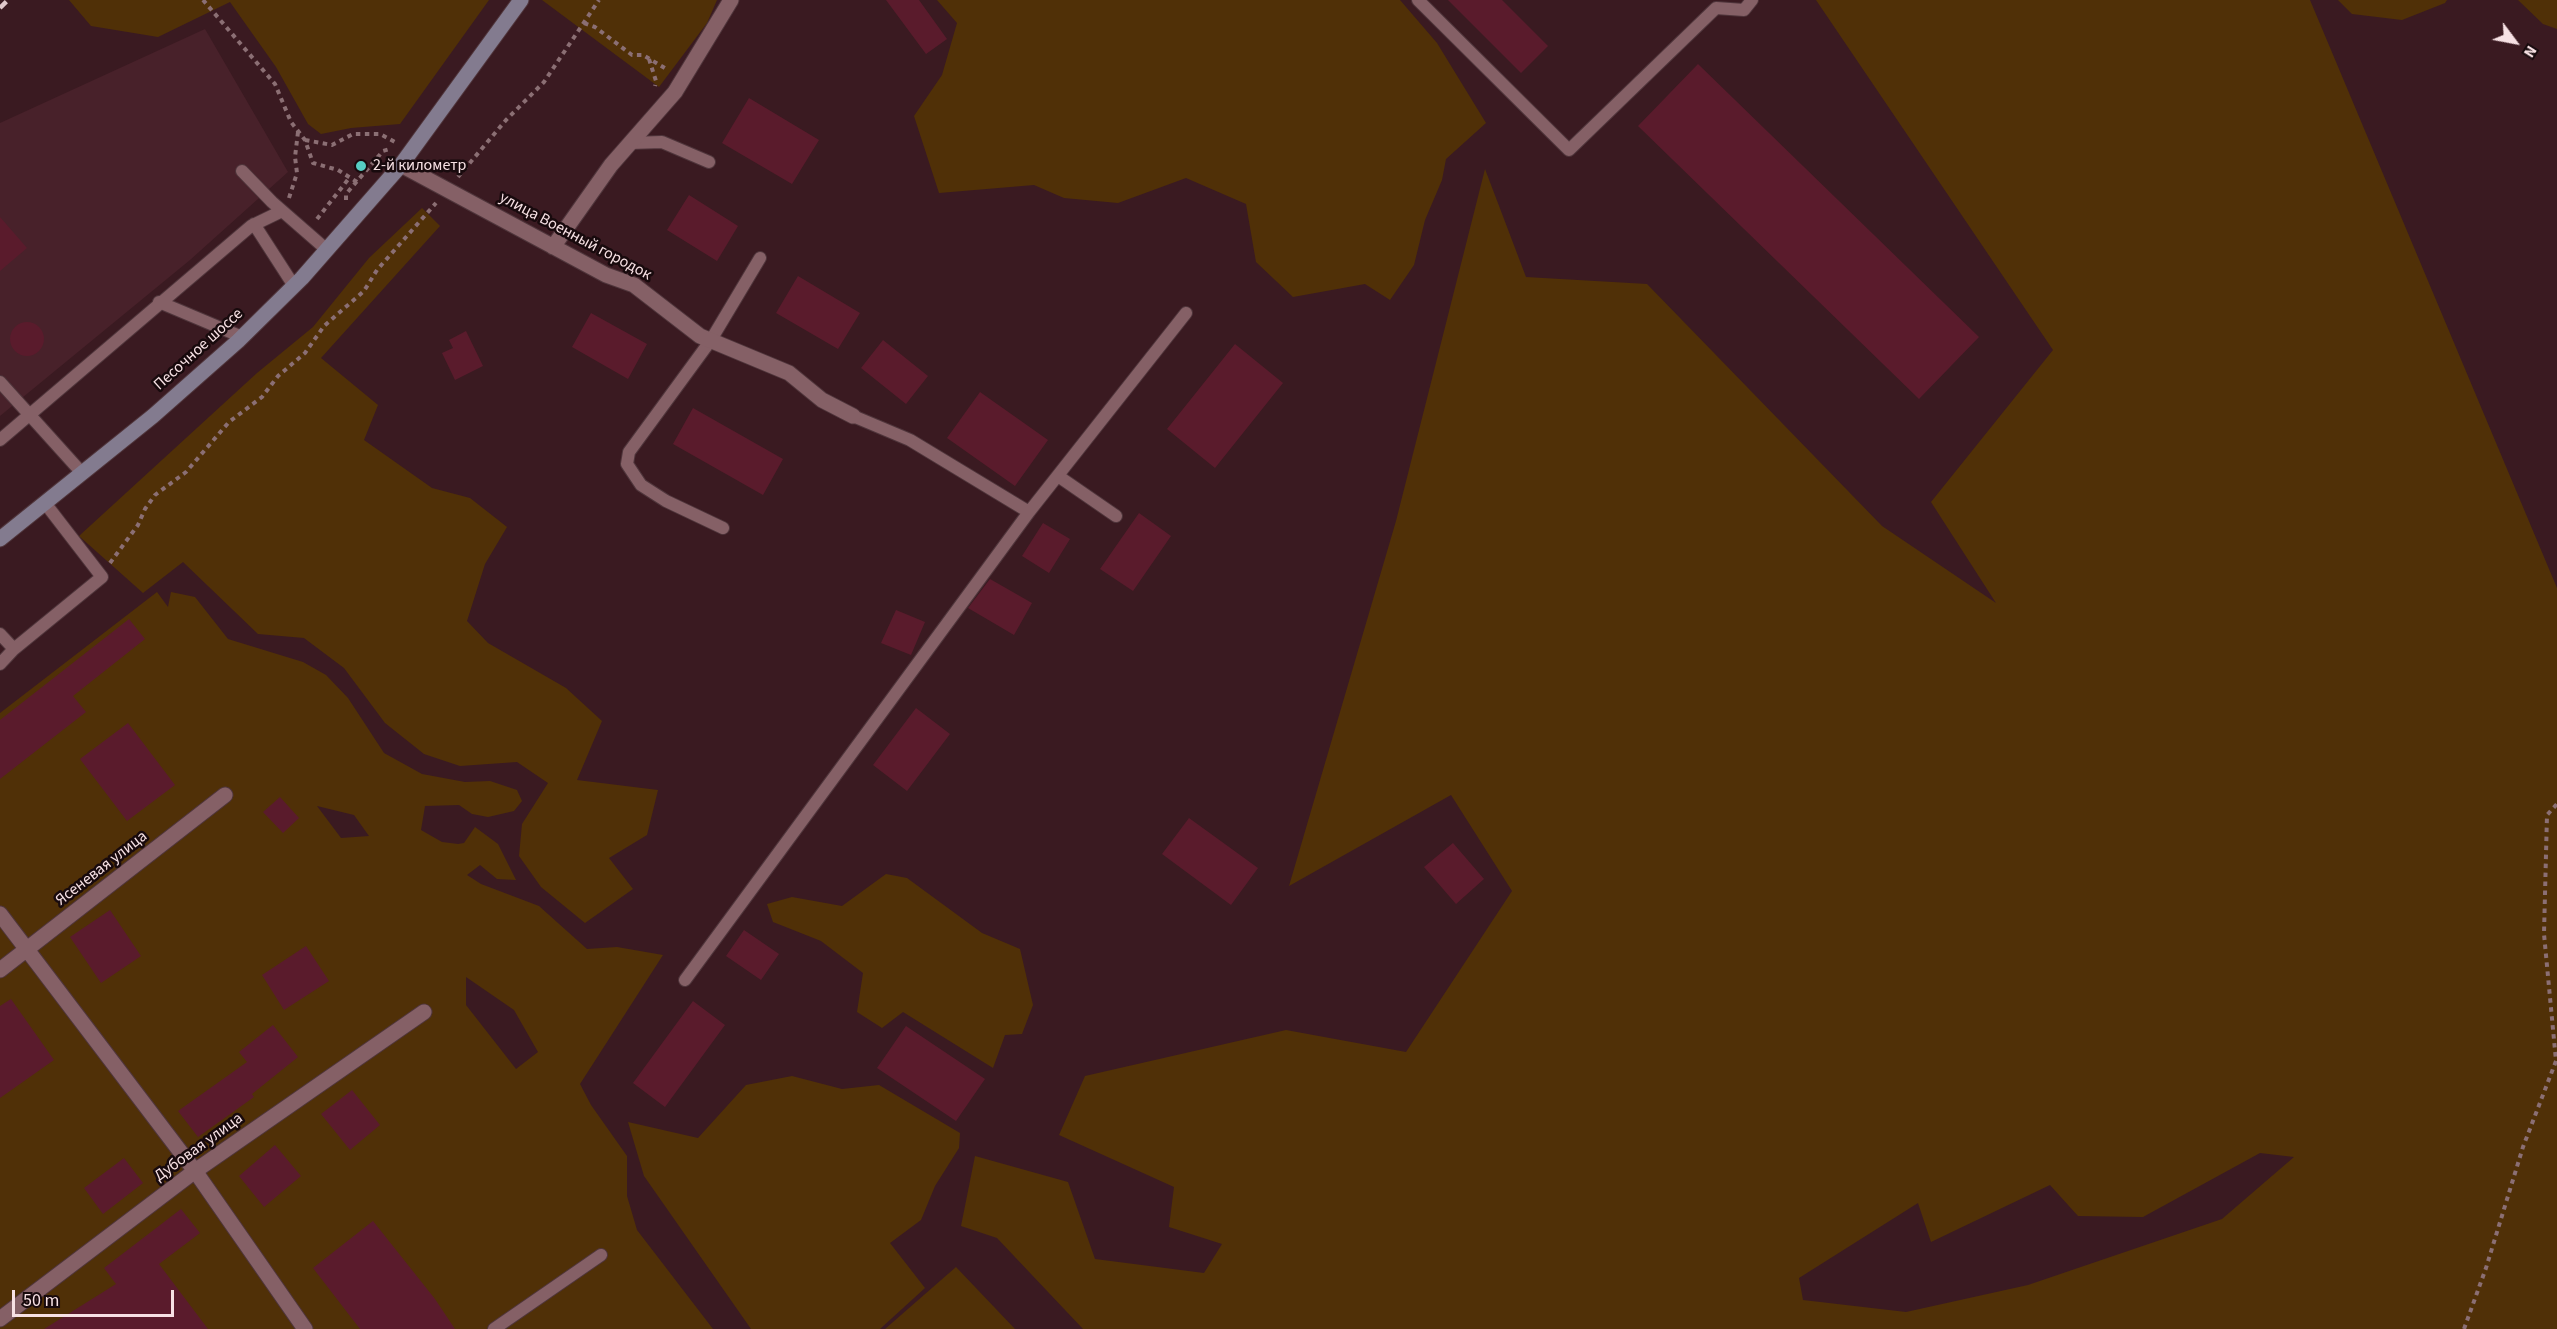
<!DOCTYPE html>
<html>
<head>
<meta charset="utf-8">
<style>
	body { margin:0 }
	#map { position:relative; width:2557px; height:1329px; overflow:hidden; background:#3a1a21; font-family:"Source Sans 3",sans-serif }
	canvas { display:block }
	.north { position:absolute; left:2485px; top:12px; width:60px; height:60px; -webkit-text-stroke:4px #180a0d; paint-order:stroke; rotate:122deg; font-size:16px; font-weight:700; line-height:24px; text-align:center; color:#f7e1e4 }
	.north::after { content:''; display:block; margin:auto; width:21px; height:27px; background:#f7e1e4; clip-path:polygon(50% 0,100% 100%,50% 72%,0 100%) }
	.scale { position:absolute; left:12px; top:1290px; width:162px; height:27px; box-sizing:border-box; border:3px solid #f7e1e4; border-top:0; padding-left:8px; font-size:18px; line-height:21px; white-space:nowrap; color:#f7e1e4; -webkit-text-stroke:4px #180a0d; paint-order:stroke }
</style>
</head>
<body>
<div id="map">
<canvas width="2557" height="1329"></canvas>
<div class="north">N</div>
<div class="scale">50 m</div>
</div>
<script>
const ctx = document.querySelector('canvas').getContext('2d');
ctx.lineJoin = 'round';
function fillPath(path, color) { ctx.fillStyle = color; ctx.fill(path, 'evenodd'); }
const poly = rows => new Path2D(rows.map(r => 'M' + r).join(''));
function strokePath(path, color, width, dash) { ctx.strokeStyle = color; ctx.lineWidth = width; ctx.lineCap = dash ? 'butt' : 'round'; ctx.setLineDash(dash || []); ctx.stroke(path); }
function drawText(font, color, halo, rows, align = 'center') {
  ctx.font = font + ' "Source Sans 3",sans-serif'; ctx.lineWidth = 5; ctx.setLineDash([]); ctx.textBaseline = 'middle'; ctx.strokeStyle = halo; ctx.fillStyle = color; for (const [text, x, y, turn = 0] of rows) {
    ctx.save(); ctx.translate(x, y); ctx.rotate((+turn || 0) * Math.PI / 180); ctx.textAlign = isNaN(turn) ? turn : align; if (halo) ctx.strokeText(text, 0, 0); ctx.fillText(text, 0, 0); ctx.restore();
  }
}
const built = poly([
	[205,29,288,172,190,260,0,416,0,123]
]);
const green = poly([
	[69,0,489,0,400,124,351,128,321,134,308,124,276,67,230,2,158,37,91,26],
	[542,0,717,0,707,23,659,87],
	[937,0,1400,0,1437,43,1486,123,1446,159,1442,180,1425,220,1414,265,1390,300,1365,284,1293,297,1256,262,1246,204,1186,178,1118,203,1064,198,1034,185,939,193,914,116,942,75,957,23],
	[1816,0,2310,0,2557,588,2557,1329,1083,1329,997,1238,961,1226,975,1156,1068,1182,1095,1259,1204,1273,1222,1244,1169,1227,1174,1187,1059,1135,1085,1076,1286,1030,1406,1052,1512,891,1451,795,1289,886,1396,521,1485,169,1526,277,1647,284,1882,526,1996,603,1931,502,2053,350],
	[2260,1153,2294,1157,2222,1219,2028,1285,1906,1312,1803,1300,1799,1278,1918,1203,1931,1242,2050,1185,2078,1216,2143,1217],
	[2338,0,2447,0,2445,3,2402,20,2352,14],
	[2518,0,2557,0,2557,29,2543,24],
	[422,208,440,226,321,358,378,405,364,440,432,488,470,498,507,527,485,564,467,621,488,643,566,688,602,721,577,780,658,790,647,835,609,858,633,889,585,923,541,887,519,856,522,824,548,783,517,762,460,766,424,754,385,723,344,668,304,638,258,634,183,562,143,593,79,536,257,373,313,327,369,258],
	[157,592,168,607,171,592,195,597,228,639,303,662,326,675,348,698,384,753,422,774,465,782,490,781,517,790,522,801,514,811,488,817,472,814,459,805,425,806,421,830,442,842,458,844,464,843,475,827,498,844,516,880,497,879,480,865,467,875,481,884,539,906,587,949,617,947,663,955,580,1084,591,1105,627,1156,627,1196,637,1230,713,1329,0,1329,0,713],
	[317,806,354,815,369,836,341,838],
	[466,977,514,1010,538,1052,516,1069,466,1005],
	[886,874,907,878,982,933,1020,949,1033,1005,1022,1034,1005,1035,993,1068,903,1012,882,1028,857,1012,863,973,821,941,773,922,767,904,792,897,842,906],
	[792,1076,842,1089,879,1085,960,1133,959,1148,935,1186,921,1220,890,1243,925,1288,880,1329,751,1329,644,1176,628,1122,698,1138,746,1085],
	[956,1267,1015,1329,885,1329]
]);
const building = poly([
	[886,0,919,0,947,39,926,54],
	[1448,0,1502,0,1548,46,1521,73],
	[1698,64,1979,337,1919,399,1638,126],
	[749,98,819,140,792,184,722,143],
	[689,195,738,226,717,261,667,230],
	[0,217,27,248,0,271],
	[798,276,860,313,838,349,776,313],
	[591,313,647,344,628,379,572,347],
	'10 339a17 17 0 1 1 34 0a17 17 0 1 1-34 0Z',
	[466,331,483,366,455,380,442,353,453,348,449,340],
	[883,340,928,376,906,404,861,368],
	[1235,344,1283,383,1215,468,1167,429],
	[980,392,1048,440,1015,486,947,438],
	[693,408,783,459,763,495,673,444],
	[1139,513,1171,536,1133,591,1100,569],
	[1043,523,1070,539,1049,573,1022,556],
	[990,579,1032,603,1014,635,968,608],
	[896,610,925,622,911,655,881,643],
	[129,619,145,639,73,696,86,712,0,779,0,720],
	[916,708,950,734,907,791,873,765],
	[128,723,175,785,127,821,80,759],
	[280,797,299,818,283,833,263,812],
	[1189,818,1258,868,1231,905,1162,854],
	[1453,843,1484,879,1456,904,1424,867],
	[110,910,141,956,101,983,70,937],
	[744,930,779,954,761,980,726,956],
	[306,946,329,981,284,1010,262,975],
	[11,999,54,1060,0,1098,0,1006],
	[693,1001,725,1025,665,1107,633,1083],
	[273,1025,298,1057,252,1094,254,1097,198,1137,178,1111,247,1062,239,1052],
	[906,1026,985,1079,956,1121,877,1068],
	[352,1090,380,1125,350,1150,321,1114],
	[275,1145,301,1176,264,1207,239,1176],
	[124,1158,143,1183,103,1214,84,1188],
	[181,1209,200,1233,159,1264,208,1329,44,1329,116,1284,104,1268],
	[373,1221,435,1299,455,1329,360,1329,313,1268]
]);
const path = poly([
	[203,0,275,84,291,122,305,140,313,163,338,170,357,182],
	[584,23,595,27,632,55,643,55,668,70],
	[649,59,656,81,655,86],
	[305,140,332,145,353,134,380,134,397,143],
	[458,177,506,120,544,82,599,0],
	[289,198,297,173,295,157,298,132],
	[346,200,346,194,383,151,390,149],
	[317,219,350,177],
	[110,563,138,525,145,509,155,495,186,472,229,422,262,397,278,376,305,353,324,326,364,291,377,270,436,203],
	[2464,1329,2486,1268,2523,1147,2556,1061,2544,934,2547,815,2557,804]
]);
const service = poly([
	[1418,0,1569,150,1716,8,1744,10,1752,0],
	[630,143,662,142,709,162],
	[242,171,272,202,327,250],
	[254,224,294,286],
	[159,302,242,337],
	[0,382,82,473],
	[0,440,251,226,282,211],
	[1058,476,1116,516],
	[1029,512,1186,313],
	[723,528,666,501,641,485,627,464,629,452,711,340,760,258],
	[0,634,14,649,102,577,45,503],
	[0,664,14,649],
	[685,980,1029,512,910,440,853,416],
	[494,1329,601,1255]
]);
const minor = poly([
	[401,165,606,275,634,285,700,336,789,373,822,400,853,416],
	[553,247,611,165,675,92,731,0],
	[0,914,195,1171,305,1329],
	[0,970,225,795],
	[0,1319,195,1171,424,1012]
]);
const secondary = poly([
	[0,539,153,416,238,341,302,278,401,165,521,0]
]);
const rail = poly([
	[0,8,8,0]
]);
const markers = [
	[361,166,6,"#56cec3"]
];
const poiNames = [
	["2-й километр",373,166]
];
const streetNames = [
	["улица Военный городок",575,237,28],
	["Песочное шоссе",199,350,-42],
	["Ясеневая улица",102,869,-38],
	["Дубовая улица",199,1148,-36]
];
fillPath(built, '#48212a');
fillPath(green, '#503007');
fillPath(building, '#5a1b2c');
strokePath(service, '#4f353b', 14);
strokePath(minor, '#4f353b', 17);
strokePath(secondary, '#4f353b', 17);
strokePath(path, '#8b6f74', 4, [4.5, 4.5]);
strokePath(service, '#856066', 12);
strokePath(minor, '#856066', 15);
strokePath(secondary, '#837b8f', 15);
strokePath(rail, '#dfc8cb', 4.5, [9, 4.5]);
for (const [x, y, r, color] of markers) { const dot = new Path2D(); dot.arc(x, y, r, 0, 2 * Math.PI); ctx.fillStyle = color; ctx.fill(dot); strokePath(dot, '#180a0d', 2); }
drawText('16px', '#f7e1e4', '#180a0d', poiNames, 'left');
drawText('16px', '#f7e1e4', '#180a0d', streetNames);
</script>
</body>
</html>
